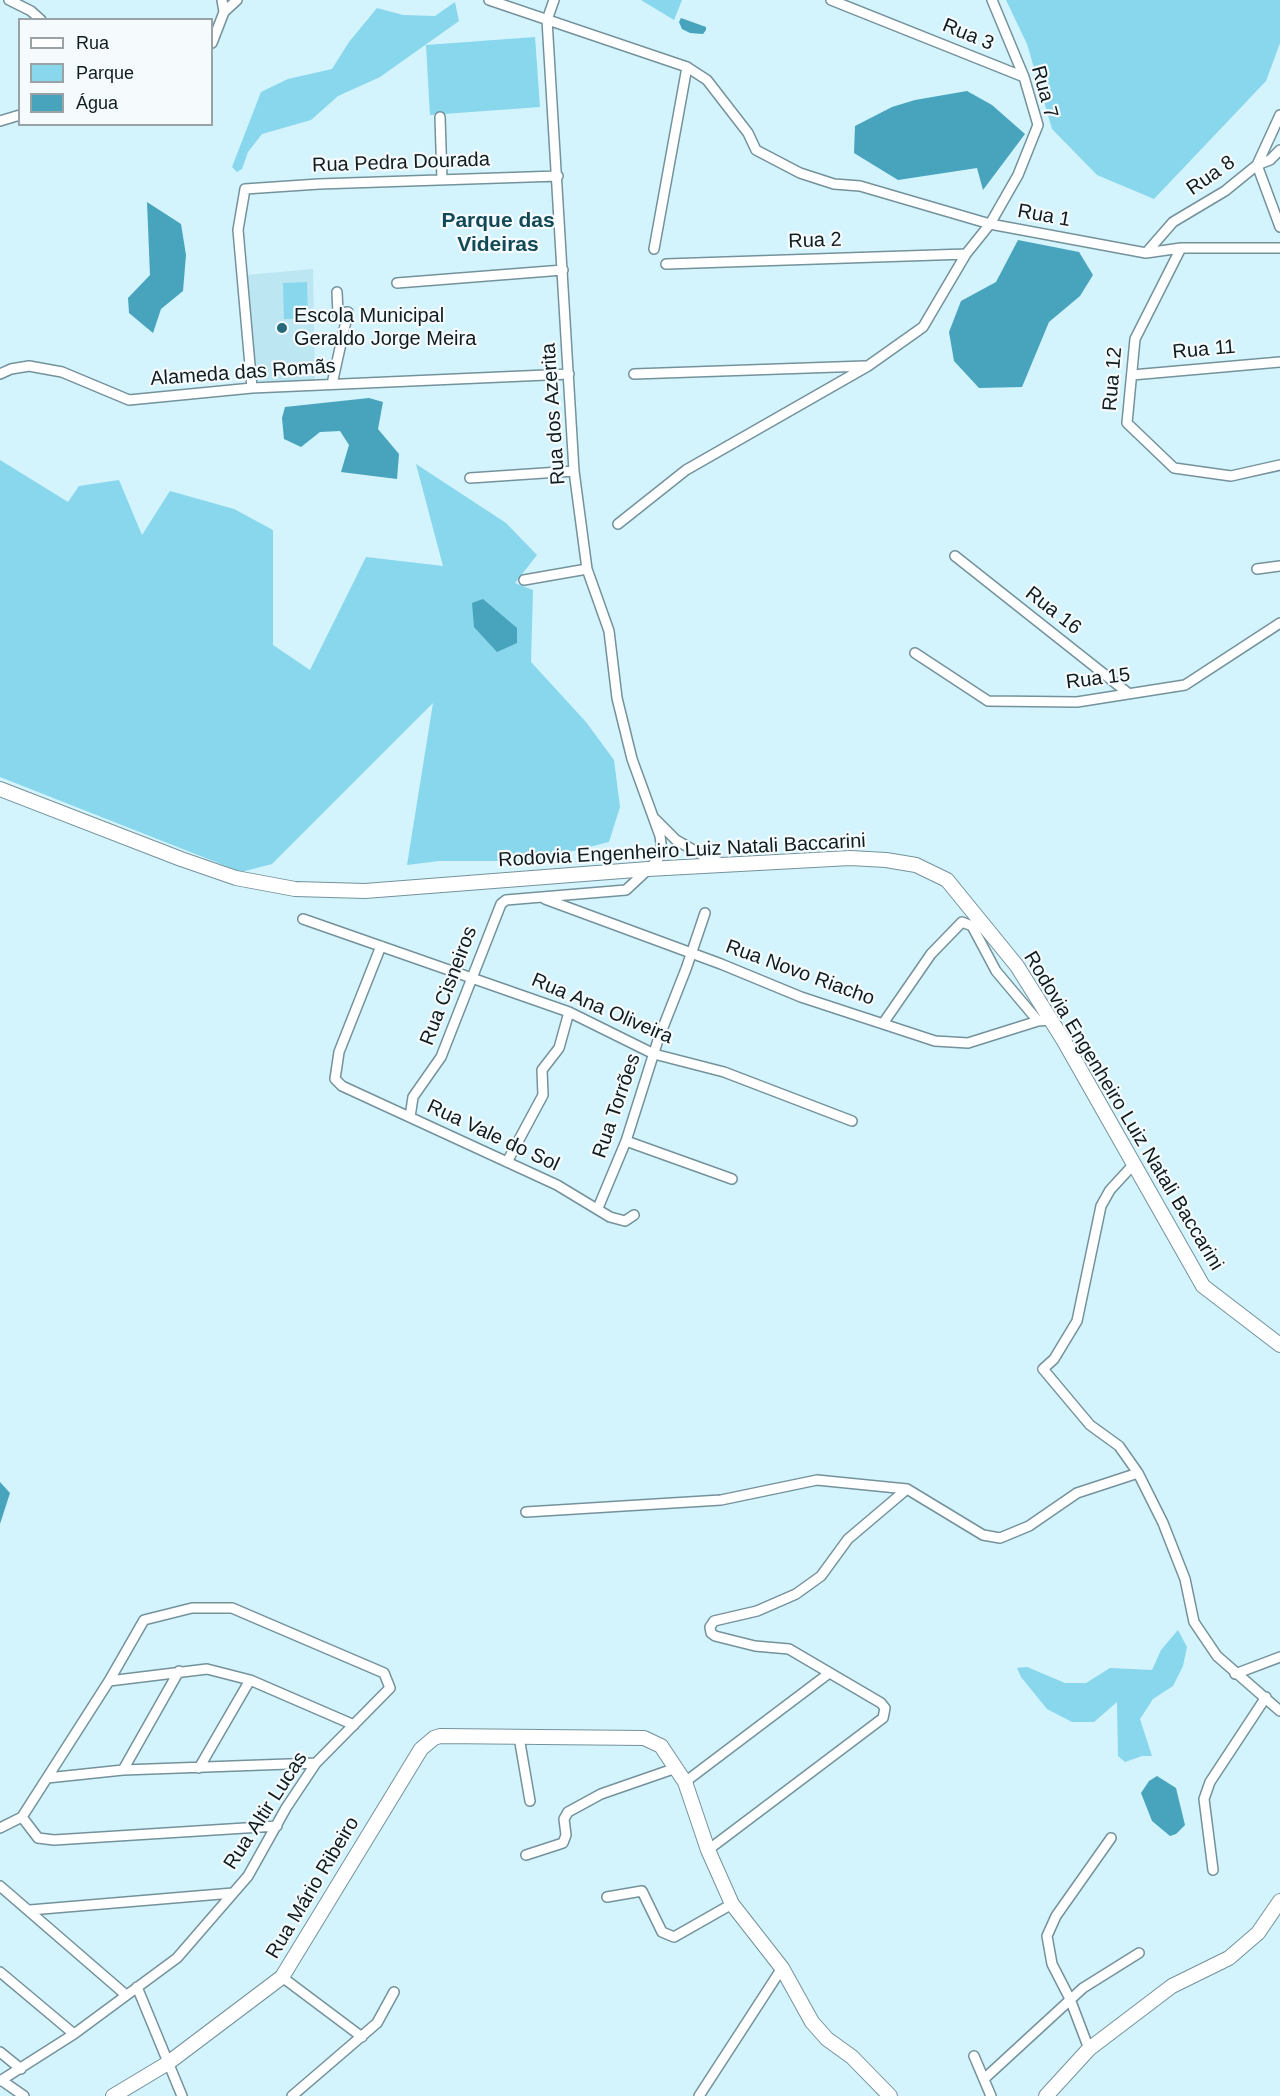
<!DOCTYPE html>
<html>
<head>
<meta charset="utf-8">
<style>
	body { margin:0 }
	#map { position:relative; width:1280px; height:2096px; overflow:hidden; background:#d3f3fd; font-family:Arial,sans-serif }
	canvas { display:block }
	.legend { position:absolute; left:18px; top:18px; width:195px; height:108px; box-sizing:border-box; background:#f5fbfd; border:2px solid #99a2a4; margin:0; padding:8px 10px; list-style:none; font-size:18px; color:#101c1f }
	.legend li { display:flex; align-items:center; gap:12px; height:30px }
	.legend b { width:30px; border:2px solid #99a2a4 }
</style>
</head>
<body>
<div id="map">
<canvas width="1280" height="2096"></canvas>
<ul class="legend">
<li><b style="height:8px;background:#fff"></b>Rua</li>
<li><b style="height:16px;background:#88d7ed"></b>Parque</li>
<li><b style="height:16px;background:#47a4bc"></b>Água</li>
</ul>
</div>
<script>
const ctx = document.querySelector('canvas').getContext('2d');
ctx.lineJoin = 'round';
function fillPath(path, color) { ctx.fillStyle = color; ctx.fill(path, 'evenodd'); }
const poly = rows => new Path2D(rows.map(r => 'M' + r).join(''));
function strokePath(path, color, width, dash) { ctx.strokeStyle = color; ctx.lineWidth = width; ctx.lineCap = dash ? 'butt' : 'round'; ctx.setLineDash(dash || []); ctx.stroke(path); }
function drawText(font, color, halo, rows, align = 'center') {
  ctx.font = font + ' Arial,sans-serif'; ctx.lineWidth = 4.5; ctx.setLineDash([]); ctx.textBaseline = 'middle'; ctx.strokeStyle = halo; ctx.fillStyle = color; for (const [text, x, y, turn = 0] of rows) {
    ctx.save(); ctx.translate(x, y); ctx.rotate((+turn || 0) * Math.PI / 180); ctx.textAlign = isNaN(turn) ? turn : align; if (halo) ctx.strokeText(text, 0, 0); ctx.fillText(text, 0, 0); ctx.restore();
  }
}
const built = poly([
	[313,269,315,382,255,381,246,275]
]);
const green = poly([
	[641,0,682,0,674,20],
	[1006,0,1280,0,1280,43,1266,81,1154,199,1097,175,1052,129,1027,44],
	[455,2,459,21,380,77,338,96,311,120,262,134,248,152,242,169,237,172,232,167,261,92,288,79,332,69,349,42,377,8,403,15,435,16],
	[535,37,540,107,430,115,426,45],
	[307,282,308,319,284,319,283,283],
	[0,460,68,502,79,486,119,480,142,535,170,491,234,509,273,530,273,645,310,670,366,557,443,566,416,464,506,523,537,555,515,583,533,590,531,662,586,722,614,760,620,807,609,842,533,861,439,861,407,865,433,703,272,864,241,872,0,777],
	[1178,1630,1187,1647,1183,1666,1173,1686,1153,1699,1140,1719,1152,1756,1142,1756,1125,1762,1118,1756,1117,1702,1094,1722,1072,1722,1047,1709,1021,1677,1017,1668,1027,1667,1065,1683,1086,1683,1110,1668,1152,1670,1161,1650]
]);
const water = poly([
	[681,18,706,27,706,30,703,34,690,33,682,29,679,22],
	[967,91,992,105,1025,134,983,190,977,168,898,180,854,153,855,126,892,107,915,100],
	[147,202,181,224,186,255,183,291,161,309,153,333,129,313,128,298,150,275],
	[1018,240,1079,252,1093,275,1080,296,1049,322,1022,387,979,388,954,361,949,332,961,301,996,282],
	[369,398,383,402,378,429,399,454,397,479,341,472,349,445,340,431,320,432,301,447,284,439,282,418,285,407],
	[483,599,517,628,517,643,497,652,474,627,472,603],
	[0,1482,10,1493,0,1524],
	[1157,1776,1176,1788,1185,1825,1176,1834,1170,1836,1152,1821,1141,1793,1149,1781]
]);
const street = poly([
	[9,0,31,11,41,20],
	[489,0,687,67,707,80,748,133,756,150,800,173,834,184,860,186,990,224,1018,175,1038,125,1024,77,992,0],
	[831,0,1024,77],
	[224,12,237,0],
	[212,43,224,12,222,0],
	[440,117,442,179],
	[0,121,20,115],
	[1280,150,1270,160,1257,165,1280,227],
	[1181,248,1135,339,1127,423,1174,468,1231,476,1280,465],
	[654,249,687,67],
	[1146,253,1173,222,1225,191,1257,165,1280,115],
	[666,264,966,254],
	[397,283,563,270],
	[0,374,11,369,29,366,62,372,129,400,252,388,569,374],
	[634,374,865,366],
	[1132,375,1280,362],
	[332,384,348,312,338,314,337,292],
	[252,388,238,230,245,189,319,184,558,176],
	[470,478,574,471],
	[618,524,686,470,868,366,923,327,966,254,990,224,1146,253,1181,248,1280,248],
	[955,556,1128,693],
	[1257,569,1280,566],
	[524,580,587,569],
	[915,653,988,701,1077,702,1185,685,1280,623],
	[655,819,676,840,709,859,720,862],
	[545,899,721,964,801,997,935,1041,968,1043,1038,1021,1051,1020],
	[303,919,569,1012,654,1054,724,1072,852,1121],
	[381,946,339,1052,335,1079,342,1086,557,1185,610,1217,625,1221,634,1215],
	[884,1022,931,954,962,922,972,926,996,971,1038,1021],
	[410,1117,413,1097,441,1057,501,904,506,900,626,890,657,861,662,851,660,836,632,759,617,698,609,631,587,569,574,471,547,20,554,0],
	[626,1141,732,1179],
	[507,1162,543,1095,542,1070,559,1048,569,1012],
	[1133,1165,1110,1190,1101,1206,1077,1321,1054,1359,1043,1369,1090,1425,1119,1446,1138,1473,1163,1523,1185,1579,1194,1622,1217,1656,1280,1711],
	[598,1208,626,1141,658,1040,686,969,705,913],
	[526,1512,721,1500,817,1480,907,1489,983,1535,1000,1538,1029,1526,1077,1493,1138,1473],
	[1235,1674,1280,1657],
	[109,1681,207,1669,250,1680,354,1725],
	[519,1737,530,1801],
	[199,1768,250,1680],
	[123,1770,179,1671],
	[47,1778,123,1770,316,1763],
	[685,1782,828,1674],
	[22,1817,38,1838,54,1840,277,1826],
	[0,1828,22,1817,109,1681,144,1620,192,1608,232,1608,384,1673,390,1688,316,1763,286,1808,248,1876,177,1958,74,2034,0,2081],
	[708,1850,883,1718,885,1708,881,1703,789,1649,755,1646,715,1636,711,1633,710,1627,714,1621,757,1611,796,1594,821,1576,848,1539,907,1489],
	[526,1855,563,1843,566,1835,564,1819,568,1812,601,1794,676,1768],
	[1213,1870,1204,1799,1210,1782,1266,1697],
	[0,1886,126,1995],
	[607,1897,642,1891,662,1932,674,1937,732,1904],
	[30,1910,233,1893],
	[0,1972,74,2034],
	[282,1977,362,2037],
	[137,1987,182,2096],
	[1089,2049,1070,1999,1052,1964,1047,1936,1056,1916,1111,1838],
	[0,2052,21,2069],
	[974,2056,991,2096],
	[984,2079,1083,1988,1139,1953],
	[1,2080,24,2096],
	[292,2096,377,2023,394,1992],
	[699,2096,782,1968]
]);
const secondary = poly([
	[0,789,181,859,236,878,295,889,365,891,648,869,850,858,886,860,916,865,947,880,1017,966,1064,1041,1203,1286,1280,1345],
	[113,2096,168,2063,282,1977,421,1749,434,1738,440,1736,644,1738,661,1746,685,1782,708,1850,732,1904,782,1968,812,2022,827,2039,852,2057,890,2096],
	[1046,2096,1089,2049,1172,1986,1229,1958,1258,1933,1280,1901]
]);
const markers = [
	[282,328,6,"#25697a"]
];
const streetNames = [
	["Rua 3",968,35,22],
	["Rua 7",1044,92,75],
	["Rua Pedra Dourada",401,163,-2],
	["Rua 8",1211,176,-35],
	["Rua 1",1044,216,10],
	["Rua 2",815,241,-2],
	["Rua 11",1204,350,-5],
	["Alameda das Romãs",243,373,-4],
	["Rua 12",1113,379,-85],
	["Rua dos Azerita",554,414,-94],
	["Rua 16",1053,611,38],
	["Rua 15",1098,679,-7],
	["Rodovia Engenheiro Luiz Natali Baccarini",682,851,-3],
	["Rua Novo Riacho",800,973,20],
	["Rua Cisneiros",449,986,-69],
	["Rua Ana Oliveira",602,1009,23],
	["Rua Torrões",617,1106,-71],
	["Rodovia Engenheiro Luiz Natali Baccarini",1123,1111,59],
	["Rua Vale do Sol",493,1136,25],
	["Rua Altir Lucas",266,1811,-57],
	["Rua Mário Ribeiro",313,1888,-59]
];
const poiNames = [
	["Escola Municipal",294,316],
	["Geraldo Jorge Meira",294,339]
];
const neighbourhoodNames = [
	["Parque das",498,221],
	["Videiras",498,245]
];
fillPath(built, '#bce6f2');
fillPath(green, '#88d7ed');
fillPath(water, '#47a4bc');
strokePath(street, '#74929b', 12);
strokePath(secondary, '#74929b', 16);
strokePath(street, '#fff', 9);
strokePath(secondary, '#fff', 14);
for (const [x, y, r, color] of markers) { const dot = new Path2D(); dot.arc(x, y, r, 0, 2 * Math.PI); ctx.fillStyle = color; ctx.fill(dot); strokePath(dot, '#f5fbfd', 2); }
drawText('20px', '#101c1f', '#f5fbfd', streetNames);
drawText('20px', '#101c1f', '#f5fbfd', poiNames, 'left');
drawText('bold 21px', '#114956', '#f5fbfd', neighbourhoodNames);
</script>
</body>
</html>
